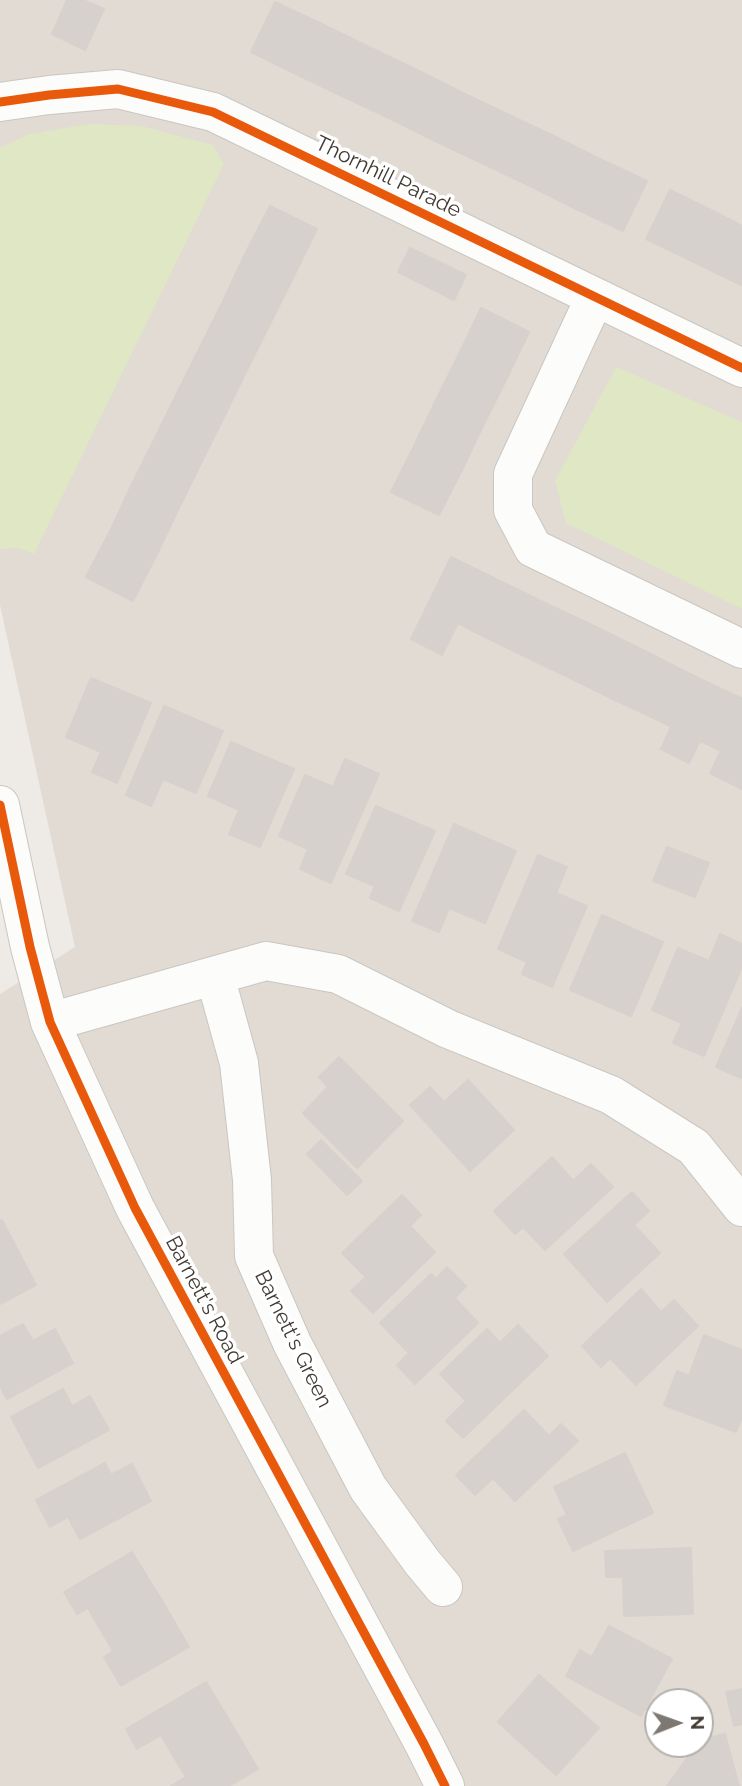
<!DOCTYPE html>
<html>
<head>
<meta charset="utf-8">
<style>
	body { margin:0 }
	#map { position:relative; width:742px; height:1786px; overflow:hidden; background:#eeeae6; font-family:Raleway,sans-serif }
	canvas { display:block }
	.north { position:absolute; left:644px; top:1688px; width:70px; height:70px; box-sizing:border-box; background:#fff; border:2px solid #b3b0ad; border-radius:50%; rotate:89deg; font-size:19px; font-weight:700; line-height:28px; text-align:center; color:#423a33 }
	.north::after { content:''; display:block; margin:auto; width:24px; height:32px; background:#7e7872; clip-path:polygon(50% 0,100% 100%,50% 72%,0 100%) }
</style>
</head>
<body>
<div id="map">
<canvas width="742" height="1786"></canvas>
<div class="north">N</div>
</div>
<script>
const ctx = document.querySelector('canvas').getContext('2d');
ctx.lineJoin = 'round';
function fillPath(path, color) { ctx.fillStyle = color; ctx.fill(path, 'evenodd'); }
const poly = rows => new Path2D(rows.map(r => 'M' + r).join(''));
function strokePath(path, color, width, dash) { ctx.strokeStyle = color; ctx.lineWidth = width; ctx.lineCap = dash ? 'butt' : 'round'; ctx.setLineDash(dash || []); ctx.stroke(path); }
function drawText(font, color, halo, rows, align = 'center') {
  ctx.font = font + ' Raleway,sans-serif'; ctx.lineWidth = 7; ctx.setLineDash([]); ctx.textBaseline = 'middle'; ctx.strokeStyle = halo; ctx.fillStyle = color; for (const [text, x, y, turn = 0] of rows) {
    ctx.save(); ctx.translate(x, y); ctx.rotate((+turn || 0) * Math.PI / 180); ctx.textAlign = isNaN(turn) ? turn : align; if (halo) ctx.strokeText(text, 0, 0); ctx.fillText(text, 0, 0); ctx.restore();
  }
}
const residential = poly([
	[0,0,742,0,742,1786,0,1786,0,994,75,947,0,605],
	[658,1702,700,1702,700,1744,658,1744]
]);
const green = poly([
	[89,124,141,126,213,145,224,164,34,554,19,548,0,549,0,148,29,134],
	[616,367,742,422,742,609,566,523,555,481]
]);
const building = poly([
	[67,0,83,0,104,9,85,50,52,34,67,0],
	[275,2,322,24,298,75,251,52,275,2],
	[322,24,369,47,344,97,298,75,322,24],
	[369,47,415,69,391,119,344,97,369,47],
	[415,69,461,92,437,142,391,119,415,69],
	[461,92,507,114,484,164,437,142,461,92],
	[507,114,554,136,530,186,484,164,507,114],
	[554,136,600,159,576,209,530,186,554,136],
	[600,159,647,181,623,231,576,209,600,159],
	[670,190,717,213,694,262,646,239,670,190],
	[270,206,317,229,294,276,246,252,270,206],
	[717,213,742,226,741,285,694,262,717,213],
	[410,248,466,275,454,300,398,272,410,248],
	[246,252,294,276,271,322,224,299,246,252],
	[224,299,271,322,248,368,201,345,224,299],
	[481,308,529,332,507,378,459,354,481,308],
	[201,345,248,368,225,415,178,391,201,345],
	[459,354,507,378,484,424,436,400,459,354],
	[178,391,225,415,202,461,155,438,178,391],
	[436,400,484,424,462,470,414,446,436,400],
	[155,438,202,461,179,508,132,484,155,438],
	[414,446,462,470,439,515,391,492,414,446],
	[132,484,179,508,157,554,110,531,132,484],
	[110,531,157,554,133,601,86,577,110,531],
	[451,557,498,580,473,631,458,623,442,655,411,639,451,557],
	[498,580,545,603,520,654,473,631,498,580],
	[545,603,592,625,568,677,520,654,545,603],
	[592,625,639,648,615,700,568,677,592,625],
	[639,648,686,672,662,722,615,700,639,648],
	[686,672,734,695,709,745,700,741,689,763,661,749,671,727,662,722,686,672],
	[91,678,151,703,117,783,92,772,101,752,66,737,91,678],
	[734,695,742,698,742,789,710,773,721,751,709,745,734,695],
	[164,706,223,731,196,793,163,779,151,806,126,795,164,706],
	[231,742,294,769,260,847,229,834,239,810,208,796,231,742],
	[345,759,379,774,331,883,300,869,308,849,279,836,305,775,333,787,345,759],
	[376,806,435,831,399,911,370,898,375,886,346,874,376,806],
	[454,824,516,851,485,923,449,908,439,932,412,921,454,824],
	[667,847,709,863,695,897,653,881,667,847],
	[538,855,567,867,556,893,587,906,552,987,522,974,527,962,498,949,538,855],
	[602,915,663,942,631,1016,570,990,602,915],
	[720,934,742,944,742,967,704,1056,673,1043,682,1023,652,1010,678,948,709,961,720,934],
	[742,1008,742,1077,741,1078,716,1067,742,1008],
	[339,1057,403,1121,357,1168,303,1113,328,1087,319,1077,339,1057],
	[468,1080,514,1130,470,1171,410,1105,430,1087,444,1102,468,1080],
	[321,1140,362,1181,347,1195,307,1154,321,1140],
	[552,1157,573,1181,591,1164,613,1187,545,1250,523,1227,515,1234,494,1211,552,1157],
	[632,1192,649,1211,634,1225,660,1253,607,1302,564,1254,632,1192],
	[402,1195,421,1215,410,1226,435,1252,373,1313,351,1291,366,1277,342,1253,402,1195],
	[2,1220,36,1285,0,1304,0,1221,2,1220],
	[447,1267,466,1286,455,1298,478,1323,415,1384,397,1365,409,1353,380,1323,431,1274,436,1279,447,1267],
	[641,1289,661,1312,674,1300,698,1326,636,1385,610,1358,601,1367,582,1346,641,1289],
	[23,1324,33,1341,55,1329,73,1363,7,1399,0,1386,0,1336,23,1324],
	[518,1325,548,1356,463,1438,446,1421,466,1401,440,1374,487,1329,500,1343,518,1325],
	[704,1335,742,1350,742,1417,736,1432,664,1405,677,1371,689,1376,704,1335],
	[63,1389,72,1406,90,1396,109,1430,38,1468,11,1417,63,1389],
	[524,1410,549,1436,561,1424,578,1441,515,1501,493,1478,475,1495,456,1475,524,1410],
	[625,1453,653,1513,573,1551,558,1519,567,1515,554,1487,625,1453],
	[105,1463,111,1475,132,1464,151,1501,80,1539,68,1517,50,1527,36,1500,105,1463],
	[691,1548,693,1614,624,1616,623,1577,606,1577,605,1551,691,1548],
	[132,1552,161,1599,103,1634,88,1608,77,1614,64,1592,132,1552],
	[161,1599,189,1647,121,1686,104,1657,113,1651,103,1634,161,1599],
	[609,1626,672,1659,641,1716,566,1676,580,1650,592,1657,609,1626],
	[539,1675,599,1728,556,1775,498,1722,539,1675],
	[206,1682,232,1725,175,1759,161,1735,137,1749,126,1729,206,1682],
	[742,1689,742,1724,734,1726,726,1692,742,1689],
	[232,1725,258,1769,229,1786,171,1786,186,1777,175,1759,232,1725],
	[725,1734,739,1786,667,1786,697,1744,700,1744,700,1740,725,1734]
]);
const minor = poly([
	[0,102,49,95,118,89,213,112,742,368],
	[595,297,513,474,513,510,533,548,742,649],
	[0,805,30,947,50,1022,135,1208,424,1744,445,1786],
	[215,976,239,1063,252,1180,254,1256,292,1343,368,1488,422,1562,443,1587],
	[50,1022,266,961,338,974,448,1029,611,1095,694,1147,742,1207]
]);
const cycleway = poly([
	[0,102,49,95,118,89,213,112,742,368],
	[0,805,30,947,50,1022,135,1208,424,1744,445,1786]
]);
const streetNames = [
	["Thornhill Parade",388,177,26],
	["Barnett's Road",204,1300,62],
	["Barnett's Green",293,1339,64]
];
fillPath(residential, '#e2dbd3');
fillPath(green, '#dfe7c5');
fillPath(building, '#d6d1cd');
strokePath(building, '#d6d1cc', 2);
strokePath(minor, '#cac6c2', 40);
strokePath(minor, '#fcfcfb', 38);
strokePath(cycleway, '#e8590c', 9);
drawText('21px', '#423a33', '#fff', streetNames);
</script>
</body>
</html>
